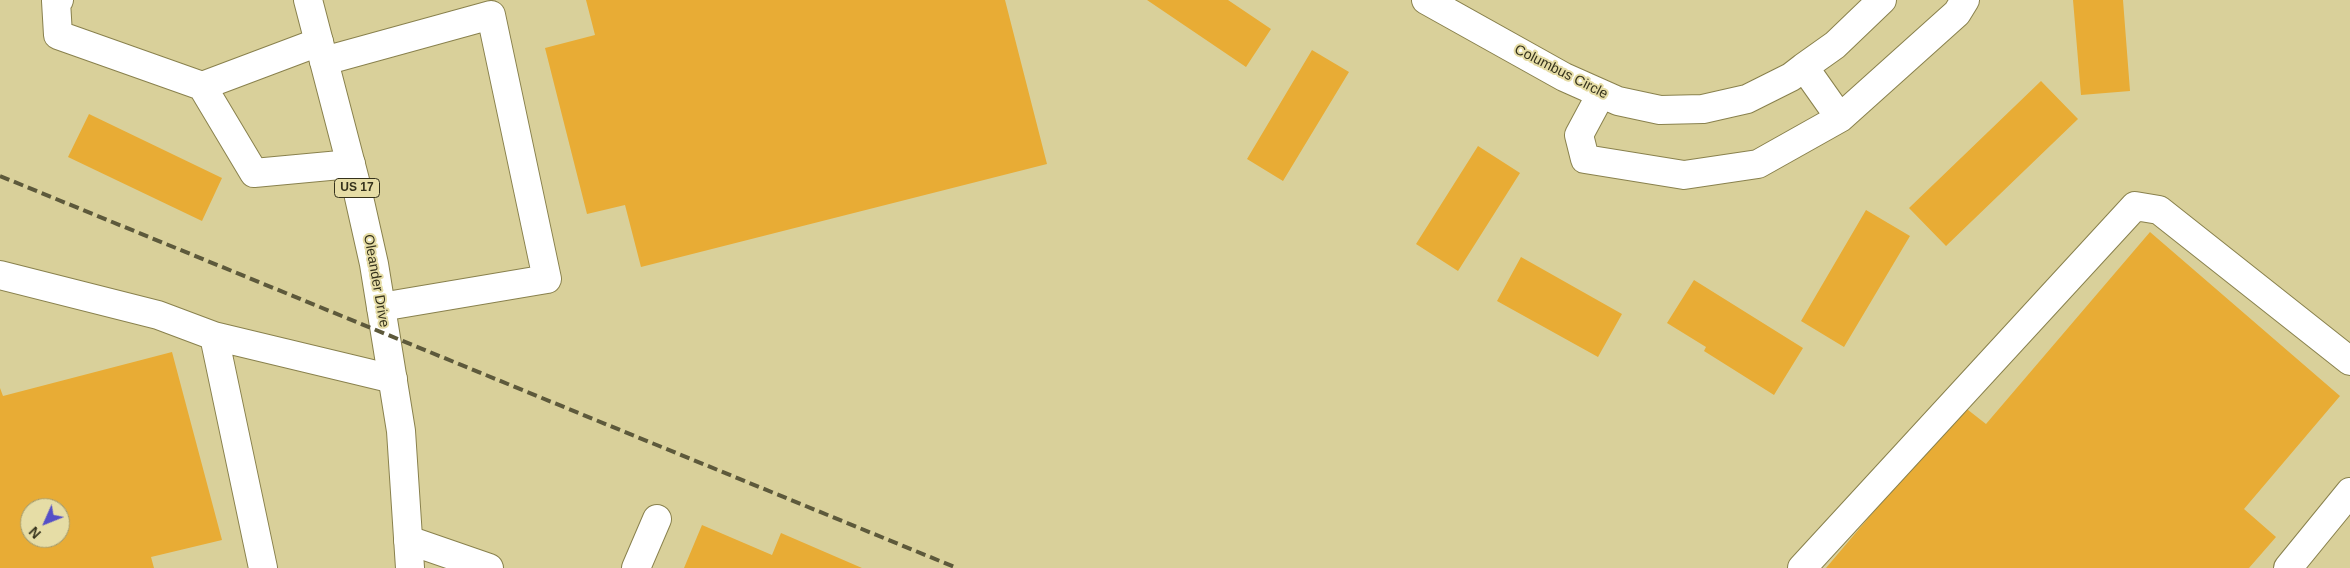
<!DOCTYPE html>
<html>
<head>
<meta charset="utf-8">
<style>
	body { margin:0 }
	#map { position:relative; width:2350px; height:568px; overflow:hidden; background:#d9d09a; font-family:Helvetica,sans-serif }
	canvas { display:block }
	.north { position:absolute; left:20px; top:498px; width:50px; height:50px; box-sizing:border-box; background:#e6dda6; border:1px solid #9f996f; border-radius:50%; rotate:226deg; font-size:14px; font-weight:700; line-height:20px; text-align:center; color:#35321c }
	.north::after { content:''; display:block; margin:auto; width:18px; height:22px; background:#554fc6; clip-path:polygon(50% 0,100% 100%,50% 72%,0 100%) }
</style>
</head>
<body>
<div id="map">
<canvas width="2350" height="568"></canvas>
<div class="north">N</div>
</div>
<script>
const ctx = document.querySelector('canvas').getContext('2d');
ctx.lineJoin = 'round';
function fillPath(path, color) { ctx.fillStyle = color; ctx.fill(path, 'evenodd'); }
const poly = rows => new Path2D(rows.map(r => 'M' + r).join(''));
function strokePath(path, color, width, dash) { ctx.strokeStyle = color; ctx.lineWidth = width; ctx.lineCap = dash ? 'butt' : 'round'; ctx.setLineDash(dash || []); ctx.stroke(path); }
function drawText(font, color, halo, rows, align = 'center') {
  ctx.font = font + ' Helvetica,sans-serif'; ctx.lineWidth = 4; ctx.setLineDash([]); ctx.textBaseline = 'middle'; ctx.strokeStyle = halo; ctx.fillStyle = color; for (const [text, x, y, turn = 0] of rows) {
    ctx.save(); ctx.translate(x, y); ctx.rotate((+turn || 0) * Math.PI / 180); ctx.textAlign = isNaN(turn) ? turn : align; if (halo) ctx.strokeText(text, 0, 0); ctx.fillText(text, 0, 0); ctx.restore();
  }
}
const building = poly([
	[586,0,1005,0,1047,164,641,267,625,205,587,214,545,48,595,35],
	[1147,0,1228,0,1271,29,1246,67],
	[2073,0,2123,0,2130,91,2081,95],
	[1312,50,1349,72,1283,181,1247,159],
	[2041,81,2078,119,1946,246,1909,208],
	[89,114,222,178,202,221,68,157],
	[1478,146,1520,173,1458,271,1416,244],
	[1866,210,1910,236,1844,347,1801,321],
	[2150,232,2340,396,2244,509,2276,537,2249,568,1826,568,1963,406,1986,424],
	[1521,257,1622,314,1598,357,1497,301],
	[1694,280,1803,348,1774,395,1704,351,1706,347,1667,323],
	[172,352,222,540,151,557,154,568,0,568,0,388,3,396],
	[30,508,60,508,60,538,30,538],
	[702,525,772,555,781,533,862,568,684,568]
]);
const minor = poly([
	[59,0,56,1,58,35,202,86,319,42],
	[1426,0,1564,77,1618,101,1660,110,1703,109,1747,99,1791,77,1804,67,1835,45,1882,0],
	[324,61,491,15,547,279,381,307],
	[1804,67,1840,118],
	[202,86,254,173,351,164],
	[1601,94,1579,135,1585,159,1684,175,1758,164,1840,118,1957,13,1965,0],
	[0,275,158,315,214,336,263,568],
	[214,336,393,379],
	[408,540,489,568],
	[636,568,657,519],
	[1802,568,2135,206,2159,210,2350,361],
	[2288,568,2350,492]
]);
const major = poly([
	[308,0,356,184,374,264,401,431,410,568]
]);
const rail = poly([
	[0,176,957,568]
]);
const shields = [
	[357,188,45]
];
const shieldNames = [
	["US 17",357,188]
];
const streetNames = [
	["Columbus Circle",1561,72,27],
	["Oleander Drive",376,281,80]
];
fillPath(building, '#e8ac35');
strokePath(minor, '#89814d', 30);
strokePath(major, '#89814d', 30);
strokePath(minor, '#fff', 28);
strokePath(major, '#fff', 28);
strokePath(rail, '#5d593b', 4, [10, 5]);
for (const [x, y, w] of shields) { const box = new Path2D(); box.roundRect(x - w / 2, y - 9.5, w, 19, 4); ctx.fillStyle = '#e6dda6'; ctx.fill(box); strokePath(box, '#35321c', 1); }
drawText('bold 12px', '#35321c', null, shieldNames);
drawText('14px', '#35321c', '#e6dda6', streetNames);
</script>
</body>
</html>
